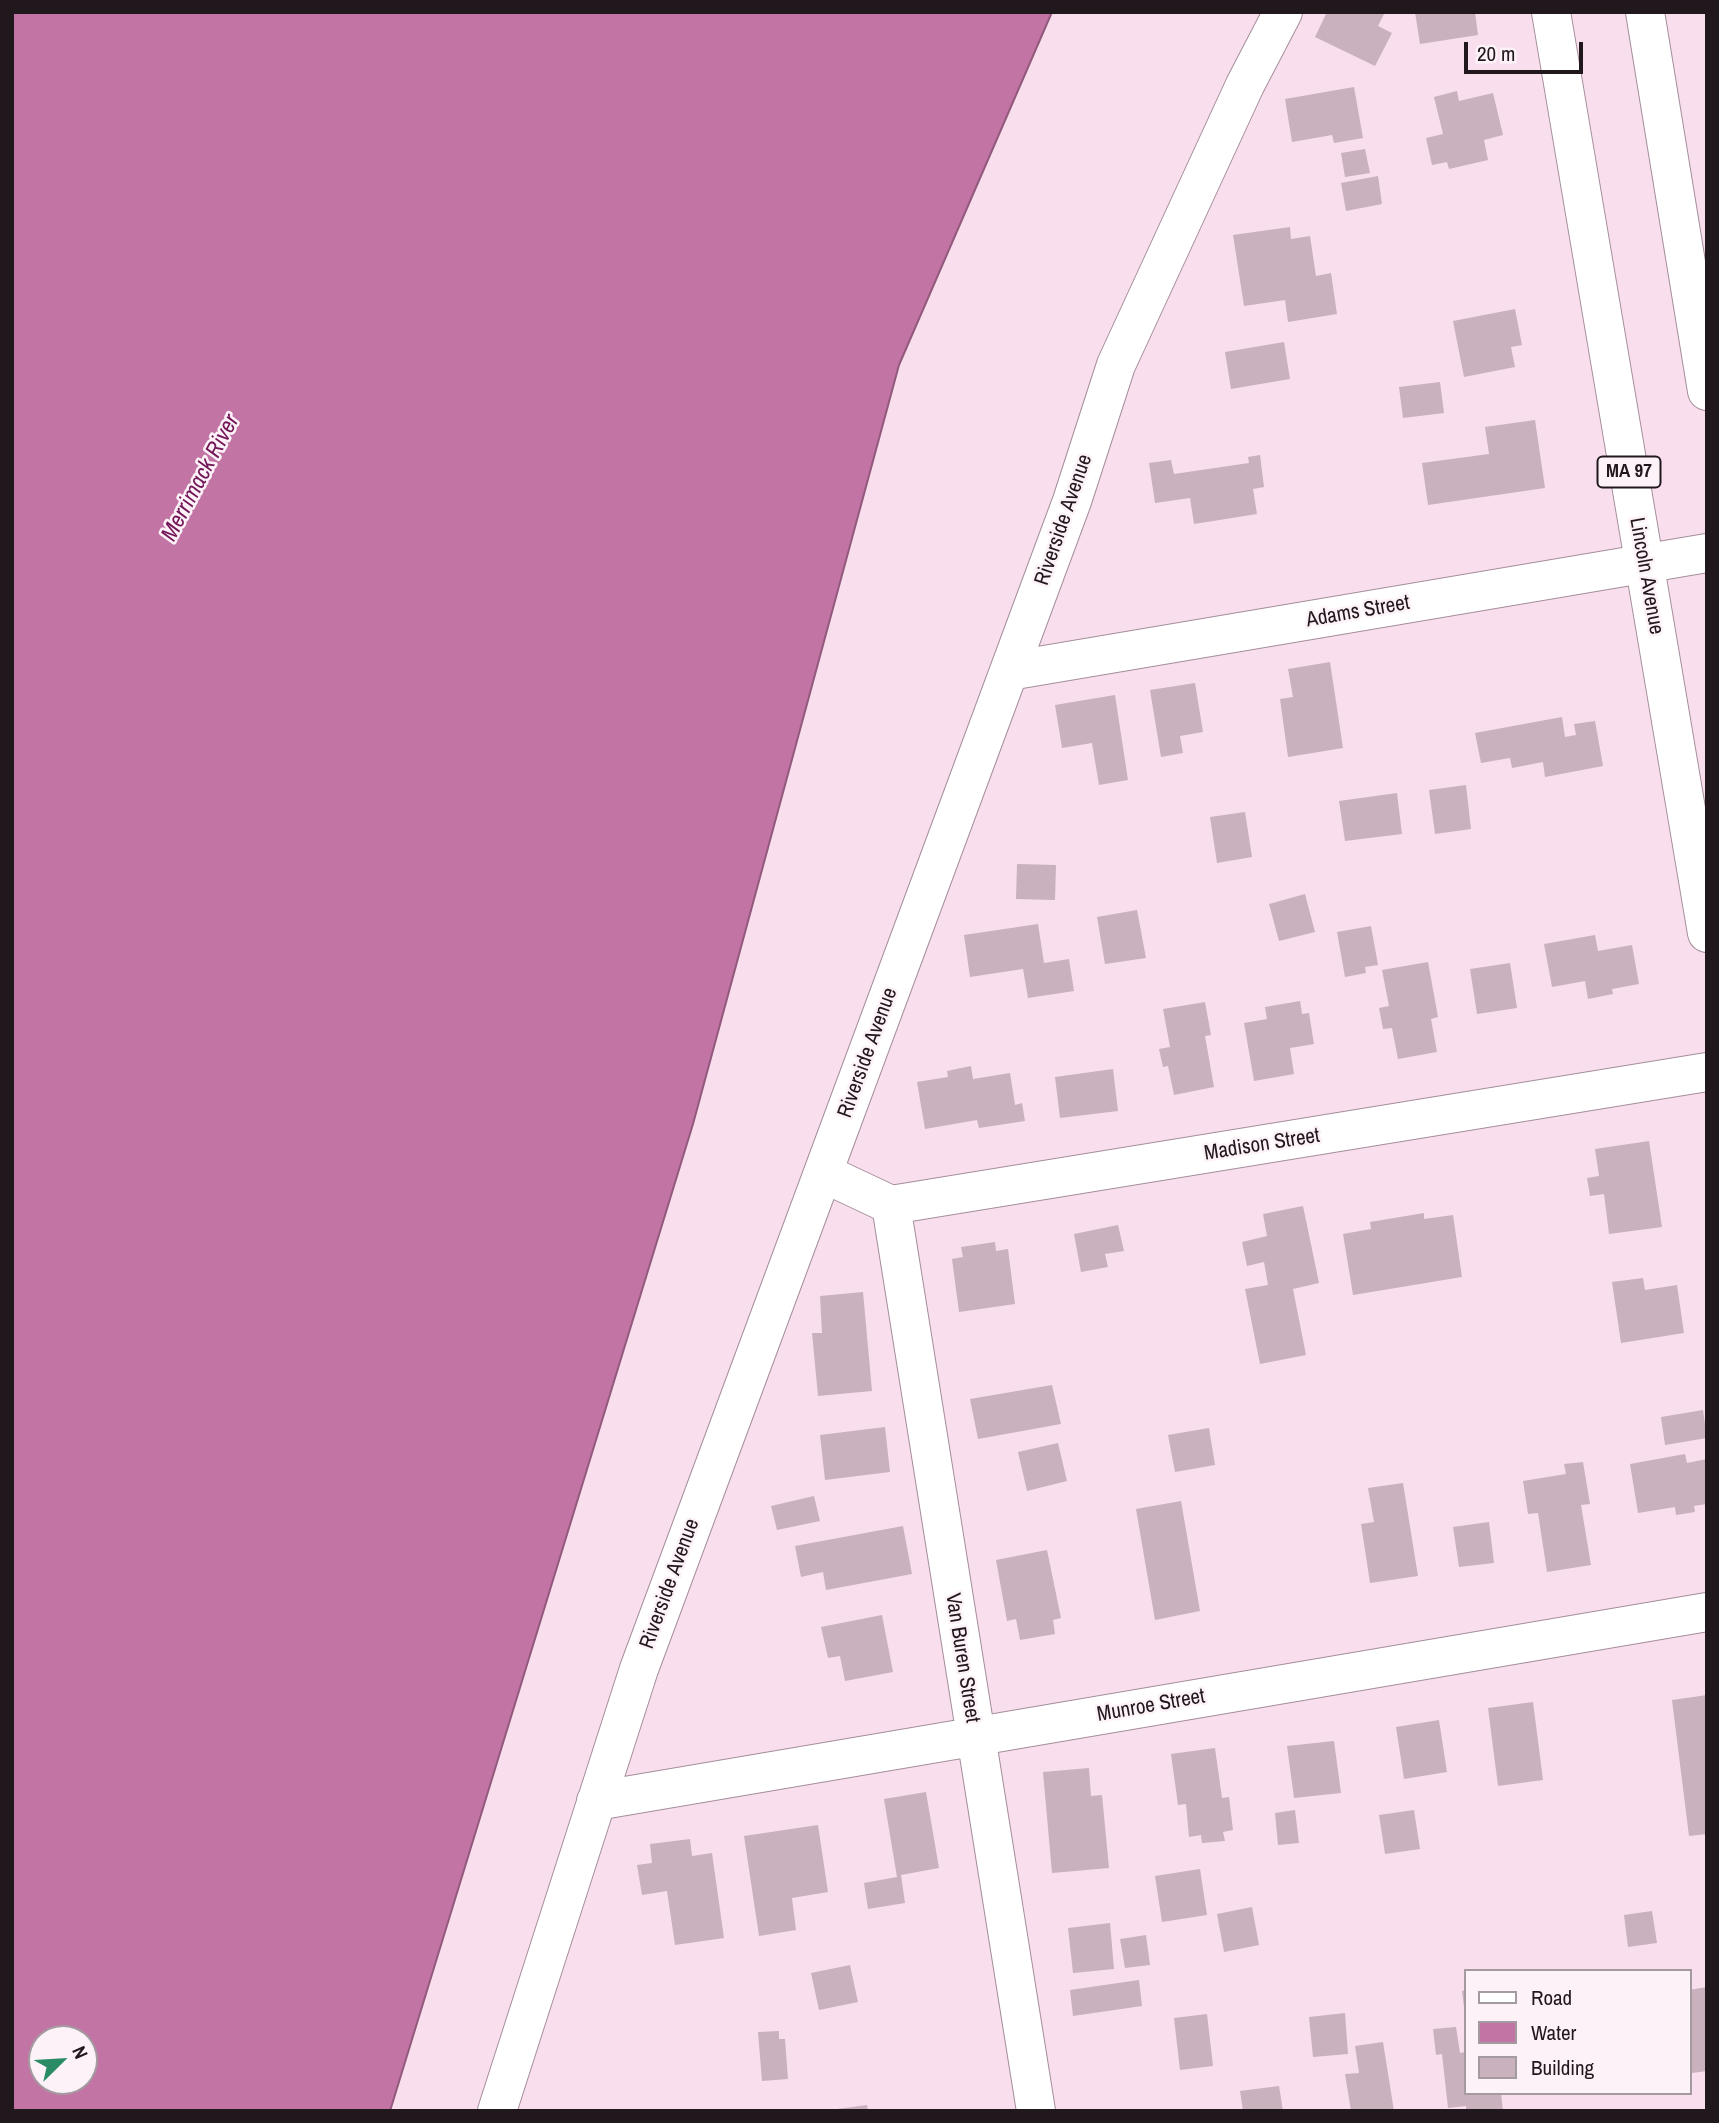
<!DOCTYPE html>
<html>
<head>
<meta charset="utf-8">
<style>
	body { margin:0 }
	#map { position:relative; width:1719px; height:2123px; overflow:hidden; background:#f9dfee; font-family:"Archivo Narrow",sans-serif }
	canvas { display:block }
	.frame { position:absolute; inset:0; border:14px solid #21181d; pointer-events:none }
	.legend { position:absolute; left:1464px; top:1969px; width:228px; height:126px; box-sizing:border-box; background:#fcf2f7; border:2px solid #a49ba0; margin:0; padding:9px 12px; list-style:none; font-size:21px; color:#21181d }
	.legend li { display:flex; align-items:center; gap:14px; height:35px }
	.legend b { width:35px; border:2px solid #a49ba0 }
	.north { position:absolute; left:28px; top:2025px; width:70px; height:70px; box-sizing:border-box; background:#fcf2f7; border:2px solid #a49ba0; border-radius:50%; rotate:66deg; font-size:19px; font-weight:700; line-height:28px; text-align:center; color:#21181d }
	.north::after { content:''; display:block; margin:auto; width:24px; height:32px; background:#2a8c65; clip-path:polygon(50% 0,100% 100%,50% 72%,0 100%) }
	.scale { position:absolute; left:1464px; top:42px; width:119px; height:32px; box-sizing:border-box; border:4px solid #21181d; border-top:0; padding-left:9px; font-size:21px; line-height:24px; white-space:nowrap; color:#21181d; -webkit-text-stroke:5px #fcf2f7; paint-order:stroke }
</style>
</head>
<body>
<div id="map">
<canvas width="1719" height="2123"></canvas>
<div class="frame"></div>
<ul class="legend">
<li><b style="height:9px;background:#fff"></b>Road</li>
<li><b style="height:19px;background:#c275a5"></b>Water</li>
<li><b style="height:19px;background:#c9b1be"></b>Building</li>
</ul>
<div class="north">N</div>
<div class="scale">20 m</div>
</div>
<script>
const ctx = document.querySelector('canvas').getContext('2d');
ctx.lineJoin = 'round';
function fillPath(path, color) { ctx.fillStyle = color; ctx.fill(path, 'evenodd'); }
const poly = rows => new Path2D(rows.map(r => 'M' + r).join(''));
function strokePath(path, color, width, dash) { ctx.strokeStyle = color; ctx.lineWidth = width; ctx.lineCap = dash ? 'butt' : 'round'; ctx.setLineDash(dash || []); ctx.stroke(path); }
function drawText(font, color, halo, rows, align = 'center') {
  ctx.font = font + ' "Archivo Narrow",sans-serif'; ctx.lineWidth = 5; ctx.setLineDash([]); ctx.textBaseline = 'middle'; ctx.strokeStyle = halo; ctx.fillStyle = color; for (const [text, x, y, turn = 0] of rows) {
    ctx.save(); ctx.translate(x, y); ctx.rotate((+turn || 0) * Math.PI / 180); ctx.textAlign = isNaN(turn) ? turn : align; if (halo) ctx.strokeText(text, 0, 0); ctx.fillText(text, 0, 0); ctx.restore();
  }
}
const water = poly([
	[12,12,1052,12,899,365,693,1124,390,2111,12,2111,12,12],
	[42,2039,84,2039,84,2081,42,2081,42,2039]
]);
const building = poly([
	[1327,12,1385,12,1378,26,1392,33,1375,66,1315,37],
	[1415,12,1475,12,1478,35,1420,44],
	[1354,87,1363,138,1334,143,1332,135,1292,142,1285,99],
	[1457,91,1459,101,1493,93,1503,135,1484,140,1488,160,1449,169,1447,162,1432,165,1426,138,1443,134,1434,97],
	[1365,149,1370,173,1345,177,1341,153],
	[1378,176,1382,204,1346,211,1341,183],
	[1290,227,1291,239,1310,236,1316,276,1331,273,1337,314,1288,322,1285,300,1244,306,1233,235],
	[1515,309,1522,345,1511,347,1515,367,1464,377,1453,321],
	[1284,342,1290,379,1231,389,1225,352],
	[1440,382,1444,413,1403,418,1399,387],
	[1535,420,1545,488,1428,505,1422,463,1489,454,1485,427],
	[1260,455,1264,487,1253,489,1257,514,1194,524,1190,498,1155,503,1149,463,1171,460,1174,474,1249,463,1248,457],
	[1330,662,1343,748,1288,757,1280,699,1293,697,1288,669],
	[1195,683,1203,732,1180,736,1183,753,1161,757,1150,690],
	[1115,695,1128,780,1099,785,1092,743,1062,748,1055,705],
	[1562,717,1565,737,1576,735,1574,724,1595,721,1603,766,1545,777,1543,762,1512,768,1510,758,1481,763,1475,733],
	[1466,785,1471,829,1435,834,1429,790],
	[1397,793,1402,834,1345,841,1339,801],
	[1245,812,1252,857,1217,863,1210,817],
	[1017,864,1056,865,1055,900,1016,899],
	[1305,894,1315,932,1279,941,1269,904],
	[1137,910,1146,958,1105,964,1097,917],
	[1038,924,1044,963,1069,959,1074,991,1028,998,1023,969,970,977,964,935],
	[1371,926,1378,965,1365,967,1366,973,1345,977,1337,932],
	[1595,935,1598,951,1632,945,1639,984,1612,989,1613,994,1588,999,1585,981,1552,987,1544,944],
	[1428,962,1438,1017,1431,1019,1437,1052,1398,1059,1392,1028,1383,1029,1379,1008,1389,1006,1382,970],
	[1510,963,1517,1008,1477,1014,1470,969],
	[1300,1001,1302,1014,1309,1013,1314,1044,1290,1048,1294,1074,1254,1081,1244,1023,1267,1019,1265,1007],
	[1205,1002,1211,1035,1205,1036,1214,1087,1174,1095,1168,1066,1163,1067,1159,1049,1170,1047,1163,1009],
	[971,1066,973,1079,1010,1073,1015,1105,1022,1103,1025,1121,979,1128,977,1120,925,1129,917,1082,948,1077,947,1071],
	[1113,1069,1118,1111,1060,1118,1055,1077],
	[1649,1141,1662,1227,1609,1234,1604,1194,1590,1196,1587,1178,1599,1176,1595,1149],
	[1303,1206,1319,1283,1293,1289,1306,1355,1260,1364,1245,1289,1268,1285,1264,1262,1247,1266,1242,1242,1267,1236,1263,1214],
	[1424,1213,1424,1219,1453,1215,1462,1277,1353,1295,1343,1234,1371,1229,1370,1222],
	[1118,1225,1124,1251,1105,1254,1108,1267,1081,1272,1074,1234],
	[995,1242,996,1251,1008,1249,1015,1304,959,1312,952,1259,963,1257,961,1247],
	[1643,1278,1645,1290,1677,1285,1684,1333,1621,1343,1612,1282],
	[863,1292,872,1391,818,1396,812,1333,822,1333,820,1296],
	[1052,1385,1061,1424,978,1439,970,1399],
	[1703,1410,1707,1438,1665,1445,1661,1417],
	[885,1427,890,1472,825,1480,820,1435],
	[1209,1428,1215,1465,1175,1472,1168,1435],
	[1058,1443,1067,1481,1027,1491,1018,1452],
	[1685,1454,1687,1463,1707,1459,1707,1504,1694,1506,1695,1512,1676,1515,1675,1507,1638,1513,1630,1464],
	[1583,1462,1590,1504,1581,1505,1591,1565,1547,1572,1538,1513,1528,1514,1523,1481,1566,1474,1564,1464],
	[1403,1483,1418,1576,1370,1583,1361,1524,1374,1522,1368,1488],
	[814,1496,820,1521,777,1530,771,1506],
	[1181,1501,1200,1611,1155,1620,1136,1509],
	[1489,1522,1494,1563,1459,1567,1453,1527],
	[903,1526,912,1574,826,1590,823,1572,801,1577,795,1546],
	[1047,1550,1061,1618,1053,1620,1055,1634,1020,1640,1016,1619,1007,1621,996,1560],
	[882,1615,893,1672,845,1681,840,1656,828,1658,821,1627],
	[1707,1695,1707,1834,1689,1836,1672,1700],
	[1533,1702,1543,1780,1498,1786,1488,1708],
	[1439,1720,1447,1772,1404,1779,1396,1727],
	[1334,1741,1341,1793,1294,1798,1287,1746],
	[1215,1748,1222,1798,1229,1797,1233,1830,1223,1832,1225,1841,1202,1843,1201,1835,1189,1837,1186,1804,1178,1805,1171,1754],
	[1089,1768,1091,1796,1102,1795,1109,1868,1052,1873,1043,1772],
	[926,1792,939,1868,901,1875,905,1903,868,1909,864,1883,897,1877,884,1799],
	[1295,1810,1299,1843,1278,1845,1275,1813],
	[1414,1810,1420,1849,1385,1854,1379,1815],
	[818,1825,828,1892,792,1898,796,1930,759,1936,744,1836],
	[690,1839,692,1856,712,1853,724,1938,675,1945,667,1891,642,1895,637,1865,652,1863,650,1844],
	[1200,1869,1207,1915,1162,1922,1155,1876],
	[1252,1907,1259,1945,1224,1952,1217,1914],
	[1652,1911,1657,1943,1628,1947,1624,1915],
	[1110,1923,1114,1969,1073,1973,1068,1928],
	[1146,1935,1150,1965,1125,1968,1120,1939],
	[850,1965,858,2002,819,2010,811,1973],
	[1139,1980,1142,2006,1073,2016,1070,1990],
	[1707,1987,1707,2071,1692,2073,1689,1990],
	[1465,1990,1465,2007,1464,2007,1462,1991],
	[1345,2013,1348,2054,1313,2057,1309,2017],
	[1207,2014,1213,2066,1180,2070,1174,2018],
	[1456,2027,1460,2053,1465,2052,1465,2093,1501,2093,1503,2111,1466,2111,1466,2106,1448,2108,1442,2054,1436,2055,1433,2029],
	[779,2031,779,2039,785,2039,788,2079,762,2081,758,2032],
	[1383,2042,1394,2111,1351,2111,1345,2074,1359,2073,1355,2046],
	[1279,2086,1283,2111,1243,2111,1240,2091],
	[867,2105,868,2111,837,2111,837,2109]
]);
const minor = poly([
	[1009,671,1707,553],
	[823,1173,891,1205,1707,1072],
	[891,1205,1036,2111],
	[596,1801,1707,1612],
	[497,2111,639,1669,1072,501,1116,365,1245,85,1283,12]
]);
const major = poly([
	[1551,12,1707,933],
	[1645,12,1707,391]
]);
const shields = [
	[1629,472,63]
];
const shieldNames = [
	["MA 97",1629,472]
];
const streetNames = [
	["Riverside Avenue",1064,520,-71],
	["Lincoln Avenue",1646,576,80],
	["Adams Street",1358,612,-10],
	["Riverside Avenue",868,1053,-70],
	["Madison Street",1262,1145,-9],
	["Riverside Avenue",670,1584,-70],
	["Van Buren Street",962,1658,81],
	["Munroe Street",1151,1706,-10]
];
const waterNames = [
	["Merrimack River",201,478,-62]
];
fillPath(water, '#c275a5');
strokePath(water, '#92597c', 2);
fillPath(building, '#c9b1be');
strokePath(minor, '#a58e9b', 40);
strokePath(major, '#a58e9b', 40);
strokePath(minor, '#fff', 38);
strokePath(major, '#fff', 38);
for (const [x, y, w] of shields) { const box = new Path2D(); box.roundRect(x - w / 2, y - 15.5, w, 31, 5); ctx.fillStyle = '#fcf2f7'; ctx.fill(box); strokePath(box, '#21181d', 2); }
drawText('bold 19px', '#21181d', null, shieldNames);
drawText('21px', '#21181d', '#fcf2f7', streetNames);
drawText('italic 23px', '#731658', '#fcf2f7', waterNames);
</script>
</body>
</html>
